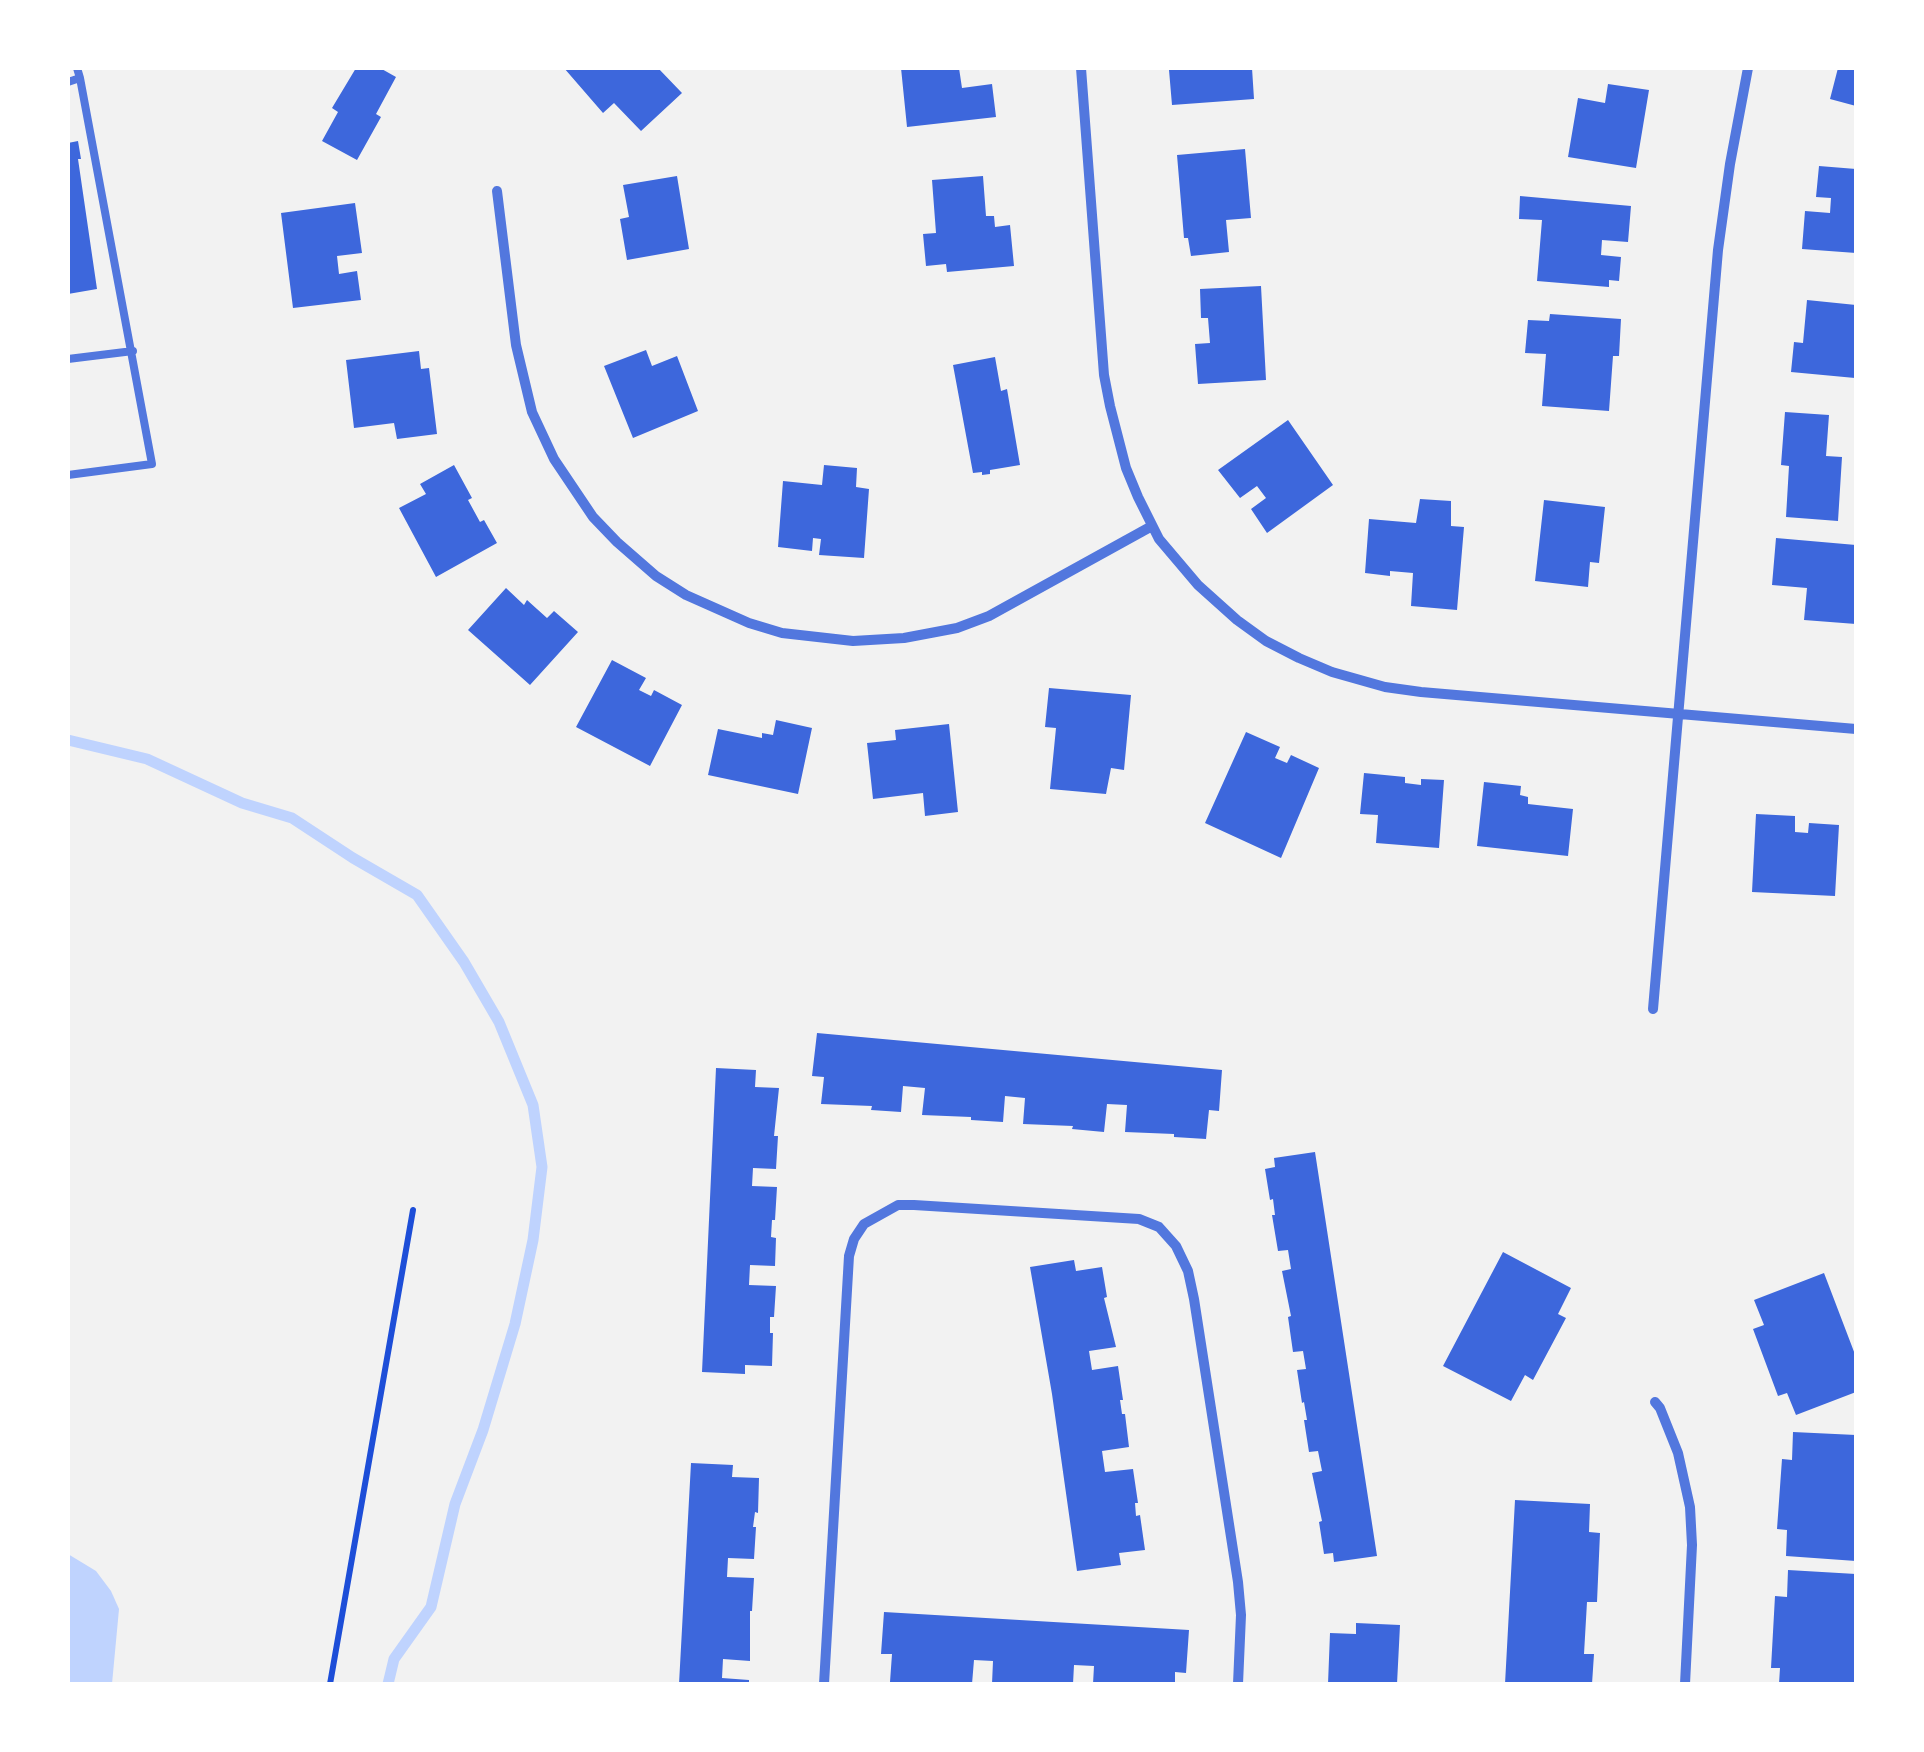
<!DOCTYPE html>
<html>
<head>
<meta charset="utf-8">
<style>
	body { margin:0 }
	#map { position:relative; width:1924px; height:1752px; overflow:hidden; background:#f2f2f2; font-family:Montserrat,sans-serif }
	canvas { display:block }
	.frame { position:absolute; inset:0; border:70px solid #fff; pointer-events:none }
</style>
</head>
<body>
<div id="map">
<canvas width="1924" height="1752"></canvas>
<div class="frame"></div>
</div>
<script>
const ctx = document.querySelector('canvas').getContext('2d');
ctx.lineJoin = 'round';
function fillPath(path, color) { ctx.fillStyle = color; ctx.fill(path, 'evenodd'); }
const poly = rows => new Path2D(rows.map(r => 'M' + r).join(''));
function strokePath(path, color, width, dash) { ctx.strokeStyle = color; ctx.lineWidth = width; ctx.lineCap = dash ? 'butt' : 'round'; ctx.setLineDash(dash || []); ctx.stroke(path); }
const water = poly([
	[68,1554,96,1571,111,1591,119,1609,112,1684,68,1684]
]);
const stream = poly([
	[68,740,147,759,242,803,292,818,353,858,417,895,464,962,499,1022,533,1105,542,1167,533,1240,515,1324,483,1430,455,1504,431,1607,394,1659,388,1684]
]);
const building = poly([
	[356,68,380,68,396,77,376,114,381,117,357,160,322,141,338,112,332,108],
	[564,68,658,68,682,93,641,131,614,103,603,113],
	[901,68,959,68,962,88,992,84,996,117,907,127],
	[1183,68,1252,68,1254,99,1172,105,1169,70],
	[1838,68,1856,68,1856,106,1830,99],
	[1608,84,1649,90,1636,168,1568,157,1578,98,1605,103],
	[78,141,81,159,78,159,97,289,68,294,68,143],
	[1245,149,1251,218,1226,220,1229,252,1191,256,1188,238,1184,238,1177,155],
	[1819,166,1856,169,1856,253,1802,249,1805,211,1830,213,1831,198,1816,197],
	[677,176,689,249,627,260,620,219,629,217,623,185],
	[983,176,986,216,994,216,995,227,1010,225,1014,266,947,272,946,264,926,266,923,234,936,233,932,180],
	[1520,196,1631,206,1628,242,1602,240,1601,255,1621,257,1619,281,1609,280,1609,287,1537,281,1542,220,1519,219],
	[355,203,362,253,337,256,339,274,357,271,361,300,293,308,281,213],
	[1261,286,1266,380,1198,384,1195,344,1210,343,1208,318,1201,318,1200,289],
	[1807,300,1856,305,1855,378,1791,372,1794,342,1803,343],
	[1550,314,1621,319,1619,356,1613,356,1609,411,1542,406,1546,354,1525,353,1528,320,1549,321],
	[646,350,652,366,677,356,698,411,633,438,604,366],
	[419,351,421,369,429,368,437,434,397,439,394,423,354,428,346,360],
	[995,357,1001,391,1007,389,1020,465,990,470,990,474,982,475,982,472,973,473,953,365],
	[1785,412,1829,415,1826,456,1842,457,1838,521,1786,517,1789,466,1781,465],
	[1288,420,1333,485,1267,533,1251,509,1266,498,1257,486,1240,498,1218,470],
	[454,465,472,498,468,500,480,522,484,520,497,543,436,577,399,508,426,494,420,484],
	[824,465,857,468,856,487,869,489,864,558,819,555,821,539,813,538,812,551,778,547,783,481,822,485],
	[1420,499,1451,501,1451,526,1464,527,1457,610,1411,606,1413,573,1390,571,1390,576,1365,573,1369,519,1416,523],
	[1544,500,1605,507,1599,563,1590,562,1588,587,1535,581],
	[1776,538,1856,545,1856,624,1804,620,1807,588,1772,585],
	[506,588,524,605,527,600,547,618,554,611,578,632,530,685,468,630],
	[612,660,646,678,639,690,651,696,654,690,682,705,650,766,576,727],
	[1049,688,1131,695,1124,770,1111,768,1106,794,1050,789,1056,728,1045,727],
	[776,720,812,728,798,794,708,775,718,729,762,738,762,733,773,735],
	[949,724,958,812,925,816,923,793,873,799,867,743,896,740,895,730],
	[1246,732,1280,747,1275,758,1287,763,1291,755,1319,768,1281,858,1205,823],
	[1364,773,1405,777,1405,783,1421,785,1421,779,1444,780,1439,848,1376,843,1378,815,1360,814],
	[1484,782,1521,786,1520,795,1528,797,1528,804,1573,809,1568,856,1477,846],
	[1756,814,1795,816,1795,832,1808,833,1809,823,1839,825,1835,896,1752,892],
	[817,1033,1222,1070,1219,1111,1209,1110,1206,1139,1174,1137,1174,1134,1125,1132,1127,1105,1107,1104,1104,1132,1072,1129,1073,1126,1023,1124,1025,1098,1005,1096,1003,1122,971,1120,971,1117,922,1115,925,1088,903,1086,901,1112,871,1110,872,1106,821,1104,824,1077,812,1076],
	[716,1068,756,1070,755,1087,779,1088,774,1136,778,1136,776,1169,753,1168,752,1186,777,1187,775,1220,772,1220,771,1237,776,1238,775,1266,750,1265,749,1285,776,1286,774,1317,770,1317,770,1333,773,1333,772,1366,745,1365,745,1374,702,1372],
	[1315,1152,1377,1556,1334,1562,1333,1553,1324,1554,1319,1522,1322,1521,1312,1473,1322,1471,1318,1451,1309,1452,1304,1420,1307,1420,1304,1402,1302,1403,1297,1370,1306,1369,1303,1351,1293,1352,1288,1317,1291,1316,1282,1271,1291,1269,1288,1250,1278,1251,1272,1215,1275,1215,1273,1199,1270,1200,1265,1169,1275,1167,1274,1158],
	[1503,1252,1571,1288,1558,1314,1566,1318,1533,1380,1525,1375,1511,1401,1443,1366],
	[1074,1260,1076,1271,1102,1267,1107,1297,1104,1298,1116,1347,1089,1351,1092,1370,1118,1366,1123,1400,1120,1400,1122,1414,1125,1414,1129,1447,1102,1451,1105,1472,1133,1469,1138,1503,1135,1503,1136,1516,1140,1515,1145,1550,1119,1553,1121,1565,1077,1571,1052,1394,1030,1267],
	[1824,1273,1856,1357,1856,1392,1796,1415,1787,1393,1778,1396,1753,1329,1764,1325,1754,1300],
	[1793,1432,1856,1435,1856,1561,1786,1556,1787,1530,1777,1529,1782,1459,1792,1460],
	[691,1463,733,1465,732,1477,759,1478,758,1513,755,1512,753,1527,756,1527,754,1559,728,1558,727,1577,754,1578,752,1611,750,1611,750,1661,723,1659,722,1678,749,1680,749,1684,679,1684],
	[1515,1500,1590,1504,1589,1532,1600,1533,1597,1602,1587,1602,1584,1654,1594,1654,1592,1684,1505,1684],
	[1788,1570,1856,1574,1856,1684,1779,1684,1780,1668,1771,1668,1775,1596,1787,1597],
	[884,1612,1189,1630,1186,1673,1175,1672,1175,1684,1093,1684,1094,1666,1074,1665,1073,1684,992,1684,993,1661,974,1660,972,1684,890,1682,892,1654,881,1654],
	[1356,1623,1400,1625,1397,1684,1328,1684,1330,1633,1356,1634]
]);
const path = poly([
	[330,1684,413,1210]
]);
const service = poly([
	[68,82,80,78,77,68],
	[68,359,133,351],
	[68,475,152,464,80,78]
]);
const minor = poly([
	[1081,68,1104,375,1110,406,1126,468,1138,497,1159,539,1198,585,1237,620,1266,641,1299,658,1332,672,1385,687,1421,692,1856,729],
	[497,191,516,345,532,412,554,459,593,517,617,542,656,576,686,595,749,623,782,633,853,641,904,638,957,628,989,616,1152,526],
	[1653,1009,1718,250,1730,164,1748,68],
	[1655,1402,1660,1408,1678,1453,1690,1507,1692,1545,1685,1684],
	[824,1684,849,1256,854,1239,864,1224,898,1205,914,1205,1139,1219,1159,1227,1176,1246,1188,1271,1194,1299,1238,1582,1241,1615,1238,1684]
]);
fillPath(water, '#bfd3fe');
strokePath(stream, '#bfd3fe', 11);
fillPath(building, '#3d67dc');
strokePath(path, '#1d4ed8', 6);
strokePath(service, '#5277de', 8);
strokePath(minor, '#5277de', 10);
</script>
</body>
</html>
